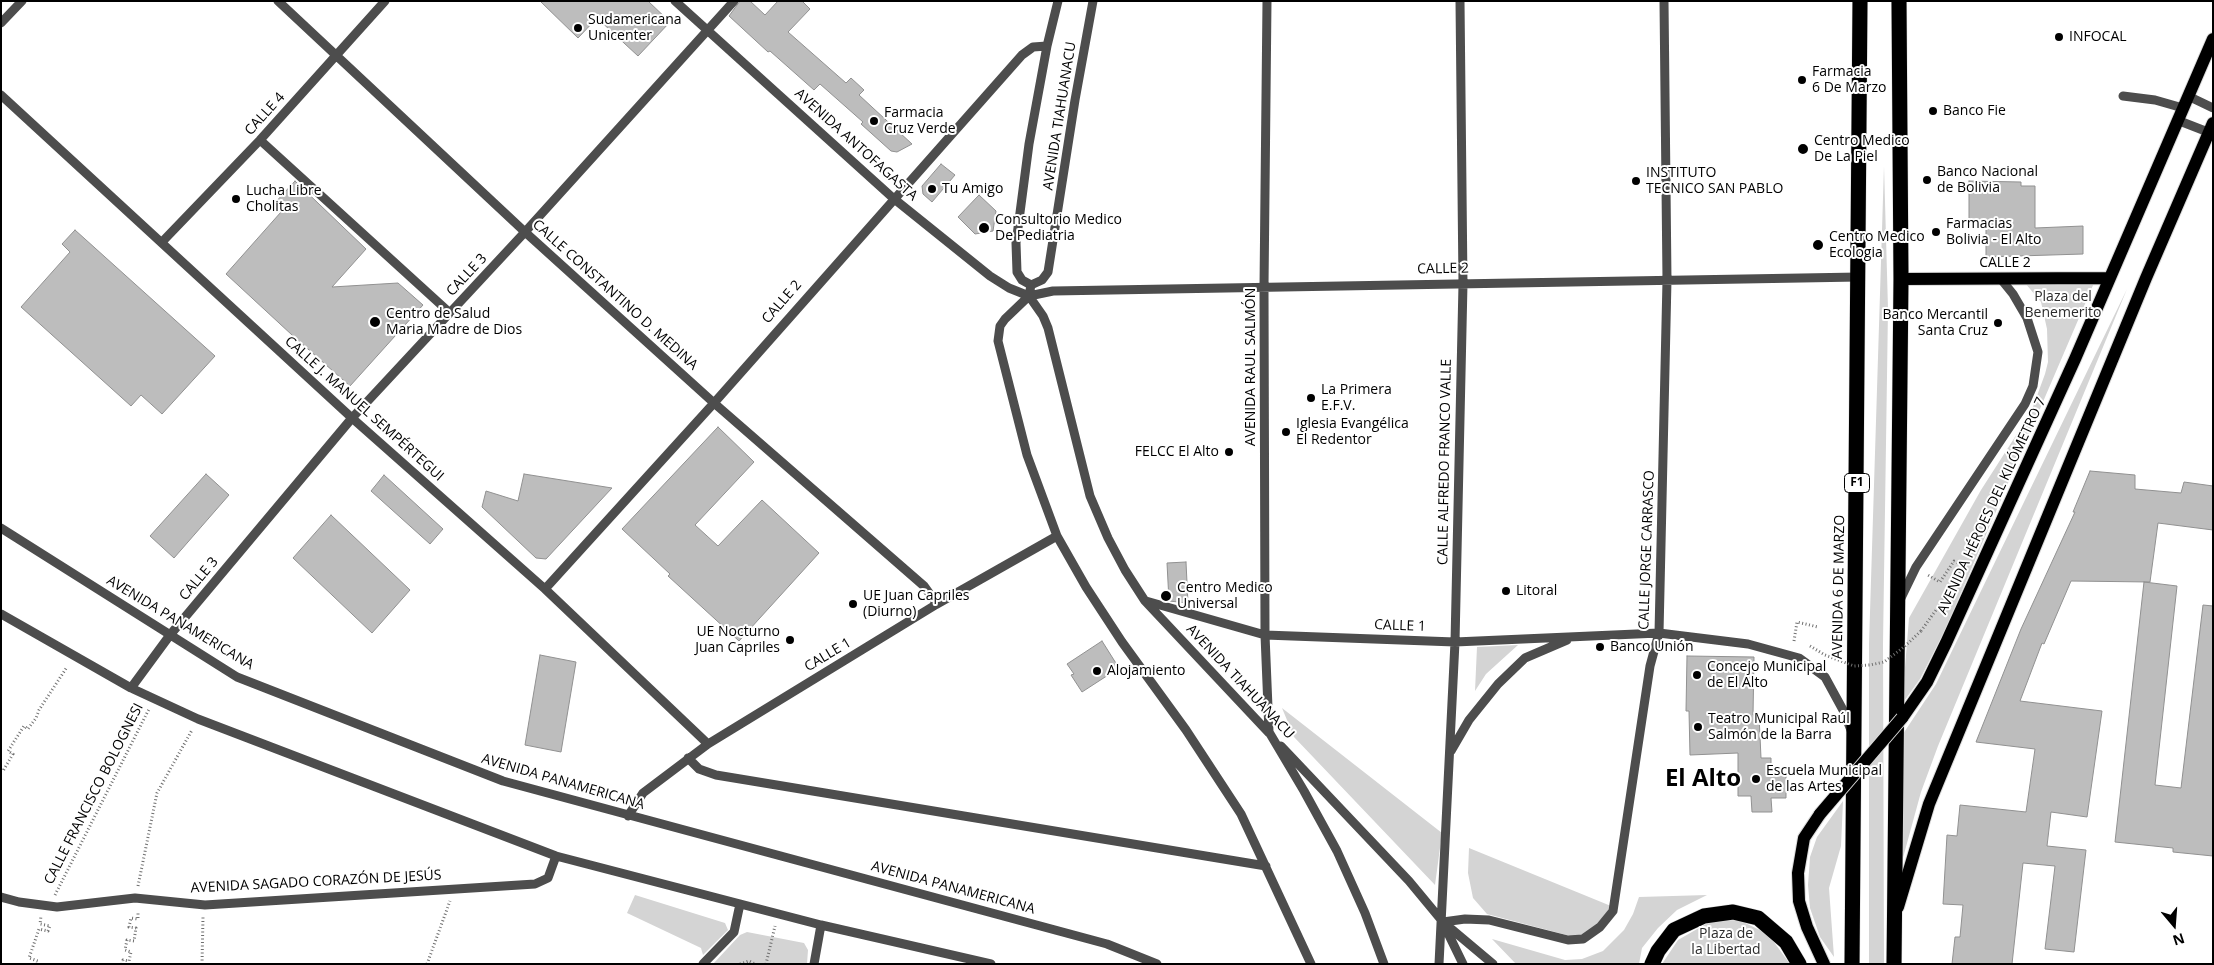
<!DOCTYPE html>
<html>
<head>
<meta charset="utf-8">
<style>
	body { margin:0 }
	#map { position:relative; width:2214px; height:965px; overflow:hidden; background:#fff; font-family:"Open Sans",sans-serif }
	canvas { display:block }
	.frame { position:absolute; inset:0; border:2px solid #000; pointer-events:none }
	.north { position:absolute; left:2149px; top:900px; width:50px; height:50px; -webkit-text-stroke:4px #fff; paint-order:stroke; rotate:162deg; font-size:14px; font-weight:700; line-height:20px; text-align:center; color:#000 }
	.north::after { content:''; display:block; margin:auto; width:18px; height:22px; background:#000; clip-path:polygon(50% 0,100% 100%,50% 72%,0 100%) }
</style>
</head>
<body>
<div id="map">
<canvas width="2214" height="965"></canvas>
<div class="frame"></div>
<div class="north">N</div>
</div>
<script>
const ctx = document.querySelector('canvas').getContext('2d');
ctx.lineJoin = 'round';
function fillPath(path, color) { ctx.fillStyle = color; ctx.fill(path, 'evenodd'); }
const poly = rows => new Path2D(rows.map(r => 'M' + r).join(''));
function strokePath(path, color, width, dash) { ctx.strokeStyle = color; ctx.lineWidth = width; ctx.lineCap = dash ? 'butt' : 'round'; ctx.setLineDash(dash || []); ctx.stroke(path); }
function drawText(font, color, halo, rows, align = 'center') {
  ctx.font = font + ' "Open Sans",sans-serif'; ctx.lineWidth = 4; ctx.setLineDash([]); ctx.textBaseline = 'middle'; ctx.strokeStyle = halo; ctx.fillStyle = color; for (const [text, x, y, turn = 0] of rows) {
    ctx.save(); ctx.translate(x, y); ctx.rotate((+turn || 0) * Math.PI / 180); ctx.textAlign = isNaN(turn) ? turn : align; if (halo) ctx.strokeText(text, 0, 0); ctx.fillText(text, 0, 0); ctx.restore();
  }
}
const green = poly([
	[1884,166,1888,309,1883,644,1884,964,1869,964,1869,644],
	[2025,283,2094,283,1945,630,1920,679,1902,704,1909,618,1981,490,2031,412,2045,374,2048,362,2047,329,2041,302],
	[2127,289,1938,746,1921,792,1901,865,1903,734,1936,684],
	[1518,645,1486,674,1475,691,1477,647],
	[1282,708,1442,833,1435,885,1294,737],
	[1843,801,1841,846,1829,888,1834,957,1820,937,1810,908,1808,885,1810,857,1817,837],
	[1469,848,1611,906,1597,926,1587,933,1574,937,1487,914,1473,898,1468,873],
	[635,895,725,923,728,930,703,955,701,948,627,913],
	[1707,895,1677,910,1658,928,1642,948,1639,964,1516,964,1492,939,1565,960,1582,959,1603,951,1624,930,1633,914,1639,897],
	[1739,920,1768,934,1790,964,1662,964,1678,940,1711,921],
	[747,932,804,943,808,950,807,964,713,964,740,935]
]);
const building = poly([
	[540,1,648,1,670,22,638,56,597,18,578,38,540,1],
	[740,1,750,1,765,15,778,1,802,1,810,9,788,32,846,83,851,78,864,90,859,95,912,144,897,152,891,151,861,124,863,122,820,84,814,90,770,51,768,52,729,16,740,1],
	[941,164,955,175,932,202,923,194,922,186,941,164],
	[295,181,366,249,332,287,398,283,423,305,350,386,292,335,226,274,281,212,273,205,295,181],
	[1969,181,2021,182,2021,186,2035,186,2035,228,2083,226,2083,254,1986,257,1986,228,1969,228,1969,181],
	[979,195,996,211,993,231,975,234,958,217,979,195],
	[75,230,215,356,162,414,141,395,131,406,21,307,70,252,62,244,75,230],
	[718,427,754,462,695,525,718,546,762,500,819,553,739,641,668,576,670,574,622,529,718,427],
	[2090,471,2135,475,2135,489,2181,493,2184,482,2213,486,2213,530,2158,523,2150,582,2071,581,2044,644,2042,643,2020,701,2102,711,2087,817,2051,812,2047,846,2086,850,2074,952,2045,949,2055,866,2023,863,2012,964,1952,964,1955,937,1960,937,1963,905,1943,904,1947,835,1957,836,1960,805,2026,812,2035,749,1976,742,2021,629,2075,512,2073,512,2090,471],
	[206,474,229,495,174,558,150,536,206,474],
	[524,474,612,488,546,559,536,558,482,507,486,491,518,501,524,474],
	[384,475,443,529,430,544,371,491,384,475],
	[331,515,410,590,372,633,293,558,331,515],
	[1186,562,1188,603,1169,601,1167,563,1186,562],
	[2144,582,2177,586,2155,785,2181,788,2203,605,2213,606,2213,856,2173,852,2173,848,2115,842,2144,582],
	[1102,641,1119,668,1082,692,1071,675,1074,674,1067,664,1102,641],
	[540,655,576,662,561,752,525,745,540,655],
	[1687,656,1754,657,1753,715,1759,715,1761,758,1771,758,1771,775,1786,775,1786,798,1771,798,1772,812,1752,812,1751,796,1738,796,1738,753,1690,755,1689,711,1686,711,1687,656]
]);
const path = poly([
	[1921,631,1941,603,1963,565,1954,561,1940,582,1926,574],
	[1794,641,1797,622,1818,627],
	[1,770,3,771,13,754,8,751,24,726,28,729,36,718,39,710,67,667],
	[138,886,157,793,192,730],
	[55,895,149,709],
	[37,964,38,961,29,958,39,929,48,931,50,926,40,924,41,916],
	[122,964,123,960,129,961,131,952,125,950,127,940,134,941,136,928,129,927,131,918,138,919,138,911],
	[202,964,203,917],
	[427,964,450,901],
	[740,964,749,961,755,964],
	[766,964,775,926]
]);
const minor = poly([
	[278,1,525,232,714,403,924,586,937,604],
	[675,1,893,198,990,276,1009,288,1029,296],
	[1267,1,1264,287,1265,635,1269,732,1304,791,1337,851,1365,913,1384,964],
	[1,23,22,1],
	[1,95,352,418,545,589,708,744],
	[2123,96,2155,100,2183,108],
	[2188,96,2213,108],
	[2177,120,2213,134],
	[260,140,450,313],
	[162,242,260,140,385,1],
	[1031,285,1029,296,1043,316,1048,328,1090,496,1108,538,1125,570,1145,601,1269,733],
	[1031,285,1042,280,1048,272,1075,100,1093,1],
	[1031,285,1022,280,1017,272,1016,243,1029,144,1047,46,1058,1],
	[1029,296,1053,291,1859,277],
	[1029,296,1005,319,1000,326,998,341,1027,455,1057,536,1086,587,1122,642,1186,730,1241,814,1311,964],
	[1,528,237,677,503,781,1107,944,1157,964],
	[545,589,714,403,1022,55,1033,47,1047,46],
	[1900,600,1916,567,2025,404,2033,386,2038,352,2027,318,2013,294,2000,278],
	[1146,601,1265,635,1455,642,1659,633,1748,644,1799,658,1825,677,1843,710,1851,730],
	[1,614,131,688,198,719,556,856,821,925,991,964],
	[131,688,170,635,352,418,525,232,734,1],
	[1281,746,1409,881,1443,922,1493,964],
	[1451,751,1469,720,1498,684,1525,658,1567,640],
	[688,758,699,769,716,775,1266,866],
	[628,816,643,793,708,744,937,604,1057,536],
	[1,897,19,902,57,907,135,898,205,905,535,884,548,878,556,856],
	[1443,922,1465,919,1489,920,1568,940,1583,939,1600,927,1613,911,1650,666,1659,633,1667,280,1664,1],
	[1444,925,1463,964],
	[703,964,734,932,740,904],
	[814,964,821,925],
	[1439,964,1455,642,1463,284,1460,1]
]);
const major = poly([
	[1901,279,2110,278],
	[1902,718,1927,682,1946,643,2075,359,2213,39],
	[1820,814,1804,838,1798,873,1799,901,1807,927,1824,964],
	[1898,907,1929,804,2146,278,2213,123]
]);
const highway = poly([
	[1652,964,1658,951,1674,930,1704,916,1733,912,1758,918,1786,942,1799,964],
	[1852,964,1860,1],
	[1894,964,1901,279,1899,1]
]);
const pathBridge = poly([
	[1810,646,1825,655,1854,666,1870,665,1884,662,1904,647,1921,631]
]);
const majorBridge = poly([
	[1820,814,1902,718]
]);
const markers = [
	[578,28,5,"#000"],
	[2059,37,5,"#000"],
	[1802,80,5,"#000"],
	[1933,111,5,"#000"],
	[874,121,5,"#000"],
	[1803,149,6,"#000"],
	[1927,180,5,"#000"],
	[1636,181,5,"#000"],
	[932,189,5,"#000"],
	[236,199,5,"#000"],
	[984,228,6,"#000"],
	[1936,232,5,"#000"],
	[1818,245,6,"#000"],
	[375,322,6,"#000"],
	[1998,323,5,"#000"],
	[1311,398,5,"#000"],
	[1286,432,5,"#000"],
	[1229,452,5,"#000"],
	[1506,591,5,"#000"],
	[1166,596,6,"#000"],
	[853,604,5,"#000"],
	[790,640,5,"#000"],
	[1600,647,5,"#000"],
	[1097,671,5,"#000"],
	[1697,675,5,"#000"],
	[1698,727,5,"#000"],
	[1756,779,5,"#000"]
];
const shields = [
	[1857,483,25]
];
const shieldNames = [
	["F1",1857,483]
];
const poiNames = [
	["Sudamericana",588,20],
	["Unicenter",588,36],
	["INFOCAL",2069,37],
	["Farmacia",1812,72],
	["6 De Marzo",1812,88],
	["Banco Fie",1943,111],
	["Farmacia",884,113],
	["Cruz Verde",884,129],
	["Centro Medico",1814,141],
	["De La Piel",1814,157],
	["Banco Nacional",1937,172],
	["de Bolivia",1937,188],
	["INSTITUTO",1646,173],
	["TECNICO SAN PABLO",1646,189],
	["Tu Amigo",942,189],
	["Lucha Libre",246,191],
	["Cholitas",246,207],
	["Consultorio Medico",995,220],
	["De Pediatria",995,236],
	["Farmacias",1946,224],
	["Bolivia - El Alto",1946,240],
	["Centro Medico",1829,237],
	["Ecologia",1829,253],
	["Centro de Salud",386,314],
	["Maria Madre de Dios",386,330],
	["Banco Mercantil",1988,315,"right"],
	["Santa Cruz",1988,331,"right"],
	["La Primera",1321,390],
	["E.F.V.",1321,406],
	["Iglesia Evangélica",1296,424],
	["El Redentor",1296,440],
	["FELCC El Alto",1219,452,"right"],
	["Centro Medico",1177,588],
	["Universal",1177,604],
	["Litoral",1516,591],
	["UE Juan Capriles",863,596],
	["(Diurno)",863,612],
	["UE Nocturno",780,632,"right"],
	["Juan Capriles",780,648,"right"],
	["Banco Unión",1610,647],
	["Concejo Municipal",1707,667],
	["de El Alto",1707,683],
	["Alojamiento",1107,671],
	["Teatro Municipal Raúl",1708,719],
	["Salmón de la Barra",1708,735],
	["Escuela Municipal",1766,771],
	["de las Artes",1766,787]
];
const streetNames = [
	["CALLE 4",265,114,-48],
	["AVENIDA TIAHUANACU",1060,116,-81],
	["AVENIDA ANTOFAGASTA",856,145,42],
	["CALLE 2",2005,263],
	["CALLE 2",1443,269,-1],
	["CALLE 3",467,275,-47],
	["CALLE CONSTANTINO D. MEDINA",615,295,42],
	["CALLE 2",782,302,-49],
	["AVENIDA RAUL SALMÓN",1251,367,-90],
	["CALLE J. MANUEL SEMPÉRTEGUI",364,409,42],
	["CALLE ALFREDO FRANCO VALLE",1445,462,-89],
	["AVENIDA HÉROES DEL KILÓMETRO 7",1992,506,-65],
	["CALLE JORGE CARRASCO",1647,550,-88],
	["CALLE 3",199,579,-50],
	["AVENIDA 6 DE MARZO",1839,587,-89],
	["AVENIDA PANAMERICANA",180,623,31],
	["CALLE 1",1400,626,2],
	["CALLE 1",828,655,-31],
	["AVENIDA TIAHUANACU",1240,682,47],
	["AVENIDA PANAMERICANA",563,782,16],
	["CALLE FRANCISCO BOLOGNESI",94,794,-63],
	["AVENIDA SAGADO CORAZÓN DE JESÚS",316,882,-3],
	["AVENIDA PANAMERICANA",953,888,15]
];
const parkNames = [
	["Plaza del",2063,297],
	["Benemerito",2063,313],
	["Plaza de",1726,934],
	["la Libertad",1726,950]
];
const townNames = [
	["El Alto",1703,779]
];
fillPath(green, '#d4d4d4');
fillPath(building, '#bdbdbd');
strokePath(building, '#919191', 1);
strokePath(major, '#dbdbdb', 14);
strokePath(highway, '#dbdbdb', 16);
strokePath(path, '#6f6f6f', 3, [1, 2.5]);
strokePath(minor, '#4d4d4d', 9);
strokePath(major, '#000', 12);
strokePath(highway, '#000', 15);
strokePath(majorBridge, '#dbdbdb', 14, []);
strokePath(pathBridge, '#6f6f6f', 3, [1, 2.5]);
strokePath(majorBridge, '#000', 12);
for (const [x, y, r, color] of markers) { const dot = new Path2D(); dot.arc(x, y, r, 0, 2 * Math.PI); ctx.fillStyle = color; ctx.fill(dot); strokePath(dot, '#fff', 2); }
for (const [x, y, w] of shields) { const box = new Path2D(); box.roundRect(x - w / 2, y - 9.5, w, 19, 4); ctx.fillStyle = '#fff'; ctx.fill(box); strokePath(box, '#000', 1); }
drawText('bold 12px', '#000', null, shieldNames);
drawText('14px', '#000', '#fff', poiNames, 'left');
drawText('14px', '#000', '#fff', streetNames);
drawText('14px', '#2b2b2b', '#fff', parkNames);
drawText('bold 24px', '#000', '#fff', townNames);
</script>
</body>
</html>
